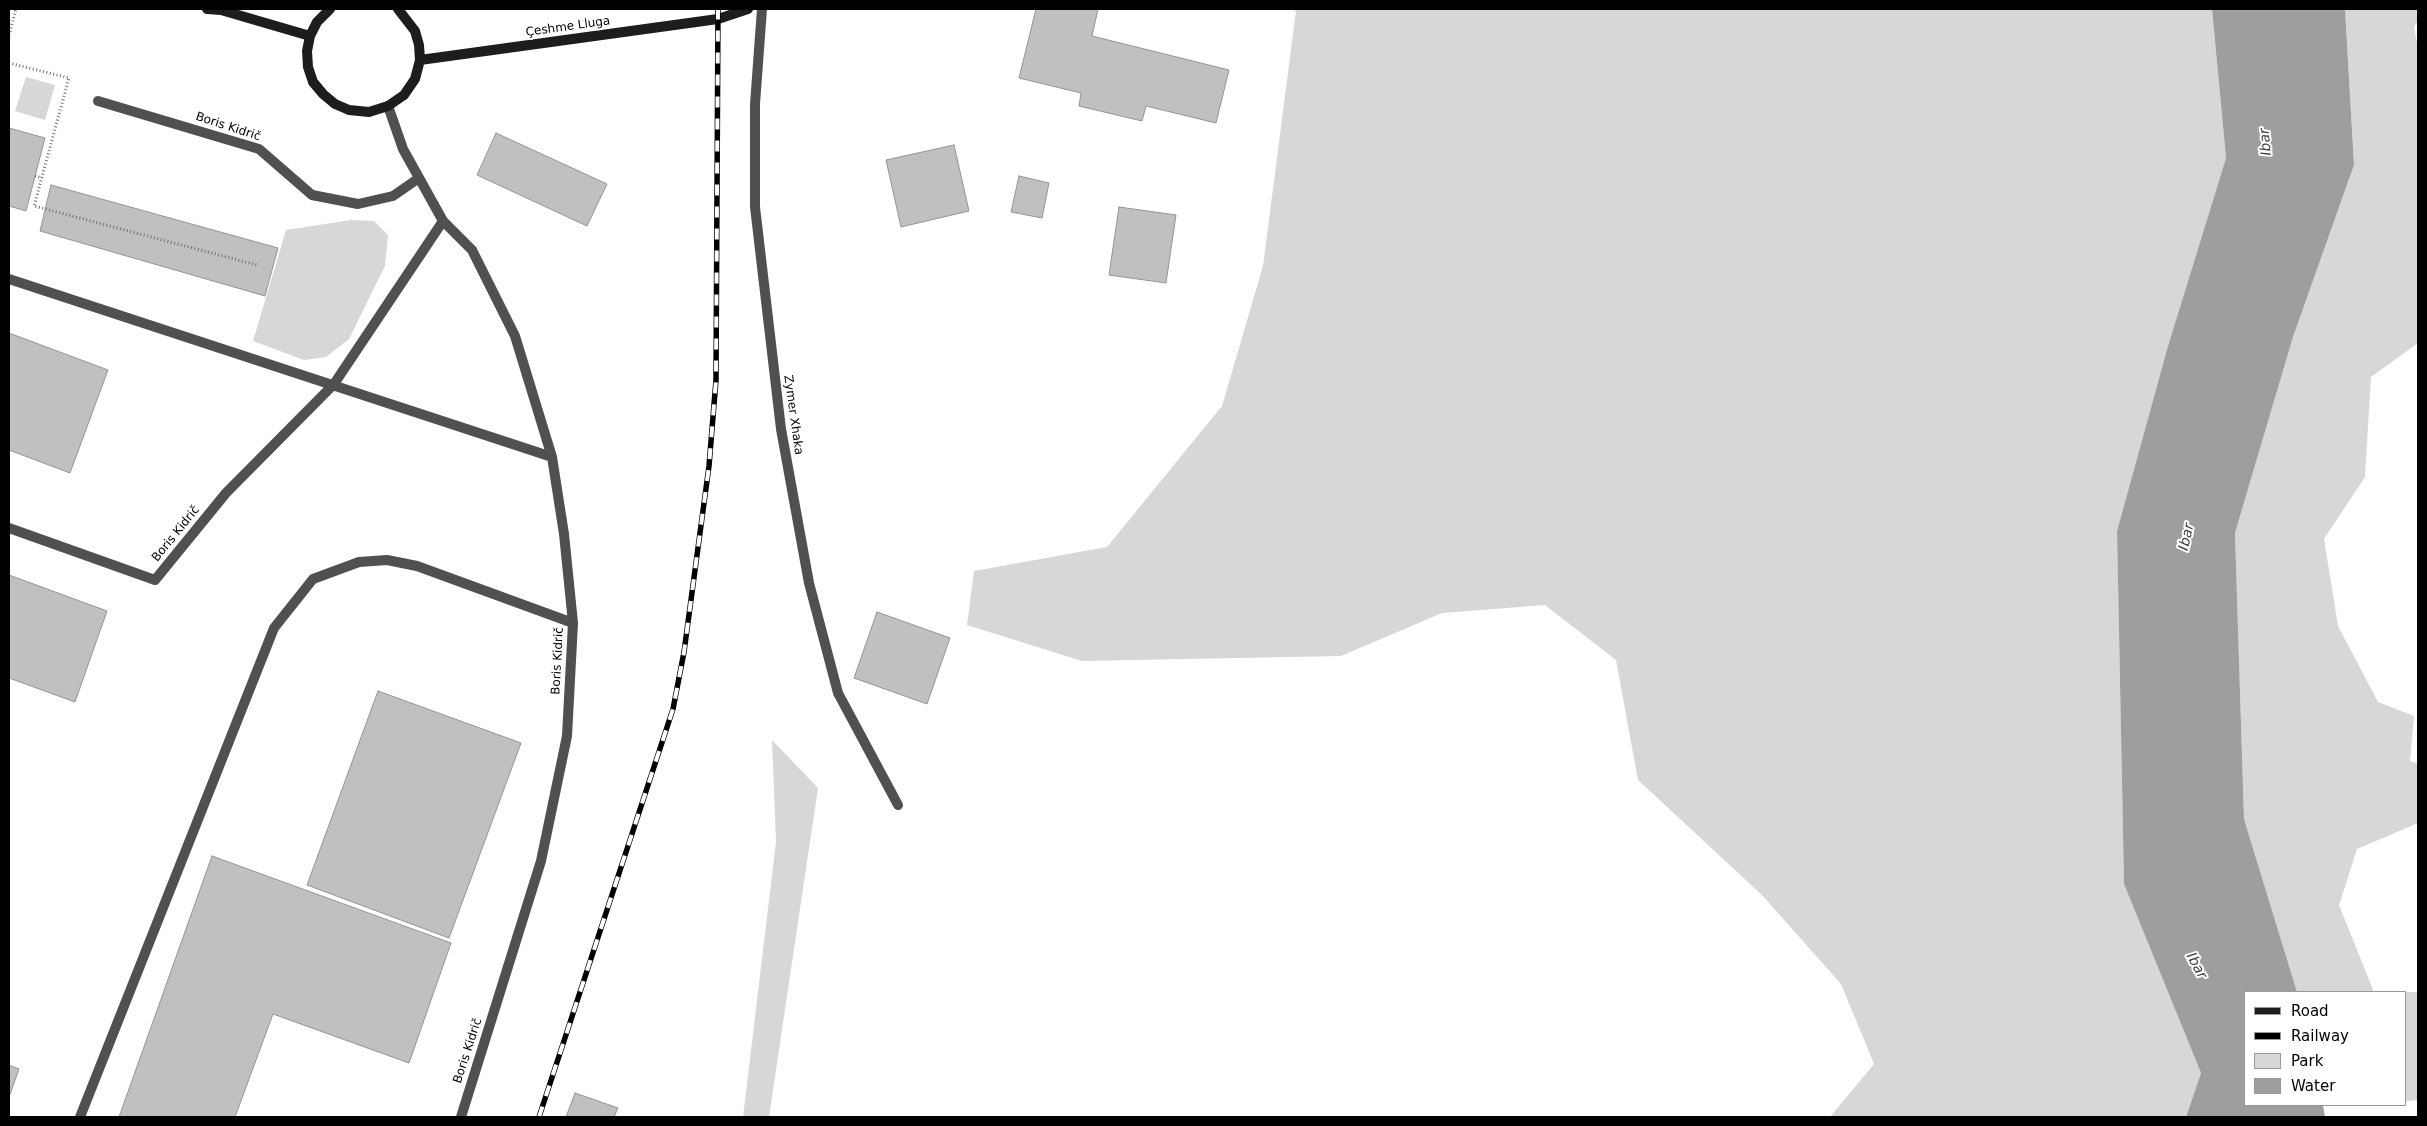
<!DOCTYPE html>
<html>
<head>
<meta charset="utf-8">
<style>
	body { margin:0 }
	#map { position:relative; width:2427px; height:1126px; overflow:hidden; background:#fff; font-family:"DejaVu Sans",sans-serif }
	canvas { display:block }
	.frame { position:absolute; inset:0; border:10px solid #000; pointer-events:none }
	.legend { position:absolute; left:2244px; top:991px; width:162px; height:115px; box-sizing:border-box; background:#fff; border:1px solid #999; margin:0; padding:6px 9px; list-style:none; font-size:15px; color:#000 }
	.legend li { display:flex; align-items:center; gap:10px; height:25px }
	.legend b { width:25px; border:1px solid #999 }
</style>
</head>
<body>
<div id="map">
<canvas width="2427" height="1126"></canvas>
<div class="frame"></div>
<ul class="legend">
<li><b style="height:6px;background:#1d1d1d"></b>Road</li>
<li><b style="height:6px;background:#000"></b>Railway</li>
<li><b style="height:14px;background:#d7d7d7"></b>Park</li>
<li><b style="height:14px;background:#9e9e9e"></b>Water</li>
</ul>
</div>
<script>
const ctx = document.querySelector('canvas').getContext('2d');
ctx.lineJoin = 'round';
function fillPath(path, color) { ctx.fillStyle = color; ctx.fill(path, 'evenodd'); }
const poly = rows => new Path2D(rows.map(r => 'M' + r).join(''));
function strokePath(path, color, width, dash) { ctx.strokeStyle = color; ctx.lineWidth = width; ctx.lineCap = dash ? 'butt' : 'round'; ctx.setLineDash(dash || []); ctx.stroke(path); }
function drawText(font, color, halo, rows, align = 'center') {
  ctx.font = font + ' "DejaVu Sans",sans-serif'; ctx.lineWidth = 4; ctx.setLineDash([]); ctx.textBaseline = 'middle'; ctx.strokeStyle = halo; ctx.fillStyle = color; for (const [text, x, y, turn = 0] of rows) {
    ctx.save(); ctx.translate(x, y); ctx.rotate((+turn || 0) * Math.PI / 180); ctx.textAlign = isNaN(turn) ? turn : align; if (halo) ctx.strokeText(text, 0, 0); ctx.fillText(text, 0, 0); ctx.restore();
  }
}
const green = poly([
	[1287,9,2212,9,2226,158,2168,346,2117,531,2124,884,2201,1073,2186,1117,1830,1117,1874,1064,1841,984,1762,895,1638,780,1616,660,1545,605,1442,613,1341,656,1082,661,967,625,974,571,1107,547,1222,406,1263,266,1296,11],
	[2345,9,2418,9,2418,21,2414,27,2418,48,2418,343,2371,377,2365,477,2324,539,2338,626,2378,702,2414,716,2410,761,2418,764,2418,823,2357,849,2339,905,2374,992,2418,992,2418,1100,2406,1101,2406,992,2297,992,2244,819,2235,533,2293,337,2354,165],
	[26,77,55,85,45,120,15,111],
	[351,220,374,221,388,235,385,266,349,339,326,357,304,360,253,341,286,230],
	[772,740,818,788,769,1117,743,1117,776,842]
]);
const water = poly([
	[2212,9,2345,9,2354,165,2293,337,2235,533,2244,819,2297,992,2246,992,2246,1105,2323,1105,2325,1117,2186,1117,2201,1073,2124,884,2117,531,2168,346,2226,158]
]);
const building = poly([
	[1036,9,1098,9,1092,36,1229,70,1216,123,1146,106,1142,121,1079,106,1081,93,1019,78,1036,9],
	[9,128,45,138,26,211,9,206,9,128],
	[496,133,607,184,587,226,477,175,496,133],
	[954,145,969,211,901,227,886,160,954,145],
	[1019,176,1049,183,1042,218,1011,212,1019,176],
	[51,185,278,248,265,296,40,231,51,185],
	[1119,207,1176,215,1166,283,1109,275,1119,207],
	[9,333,108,370,70,473,9,450,9,333],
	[9,575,107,611,75,702,9,678,9,575],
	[877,612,950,638,927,704,854,678,877,612],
	[378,691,521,743,449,938,307,885,378,691],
	[212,856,451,943,409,1063,273,1014,235,1117,119,1117,212,856],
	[9,1065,19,1069,9,1097,9,1065],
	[575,1093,618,1108,614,1117,566,1117,575,1093]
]);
const path = poly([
	[9,35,16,9],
	[9,63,69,78,34,206,257,265],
	[35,176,42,178]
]);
const lane = poly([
	[98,101,259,149,312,195,358,204,393,196,419,178],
	[388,106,403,149,443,221,472,250,515,336,552,457,564,534,573,623,567,736,541,861,461,1117],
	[9,279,552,457],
	[9,528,155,580,226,493,334,384,443,221],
	[80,1117,274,628,313,579,359,562,387,560,417,566,573,623]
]);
const street = poly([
	[762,9,755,104,755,207,781,429,809,583,838,693,898,805]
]);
const secondary = poly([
	[207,9,221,10,310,36],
	[330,9,317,22,310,36,307,51,308,67,313,82,323,94,335,104,349,110,369,112,388,106,404,95,415,79,420,60,419,45,415,31,398,9],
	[420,60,718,19,748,9]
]);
const rail = poly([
	[539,1117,673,709,684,652,709,466,716,380,718,9]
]);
const streetNames = [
	["Çeshme Lluga",568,27,-8],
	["Boris Kidrič",228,127,18],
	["Zymer Xhaka",793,415,82],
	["Boris Kidrič",176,534,-51],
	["Boris Kidrič",558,661,-87],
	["Boris Kidrič",468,1051,-72]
];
const waterNames = [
	["Ibar",2266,142,-95],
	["Ibar",2187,537,-77],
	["Ibar",2196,966,61]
];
fillPath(green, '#d7d7d7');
fillPath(water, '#9e9e9e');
fillPath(building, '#c0c0c0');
strokePath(building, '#949494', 1);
strokePath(path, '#727272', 3, [1, 2.5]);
strokePath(lane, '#505050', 10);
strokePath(street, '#505050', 10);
strokePath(secondary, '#1d1d1d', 10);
strokePath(rail, '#000', 5.5);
strokePath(rail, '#fff', 4, [11]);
drawText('12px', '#000', '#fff', streetNames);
drawText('italic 14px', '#3f3f3f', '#fff', waterNames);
</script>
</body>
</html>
